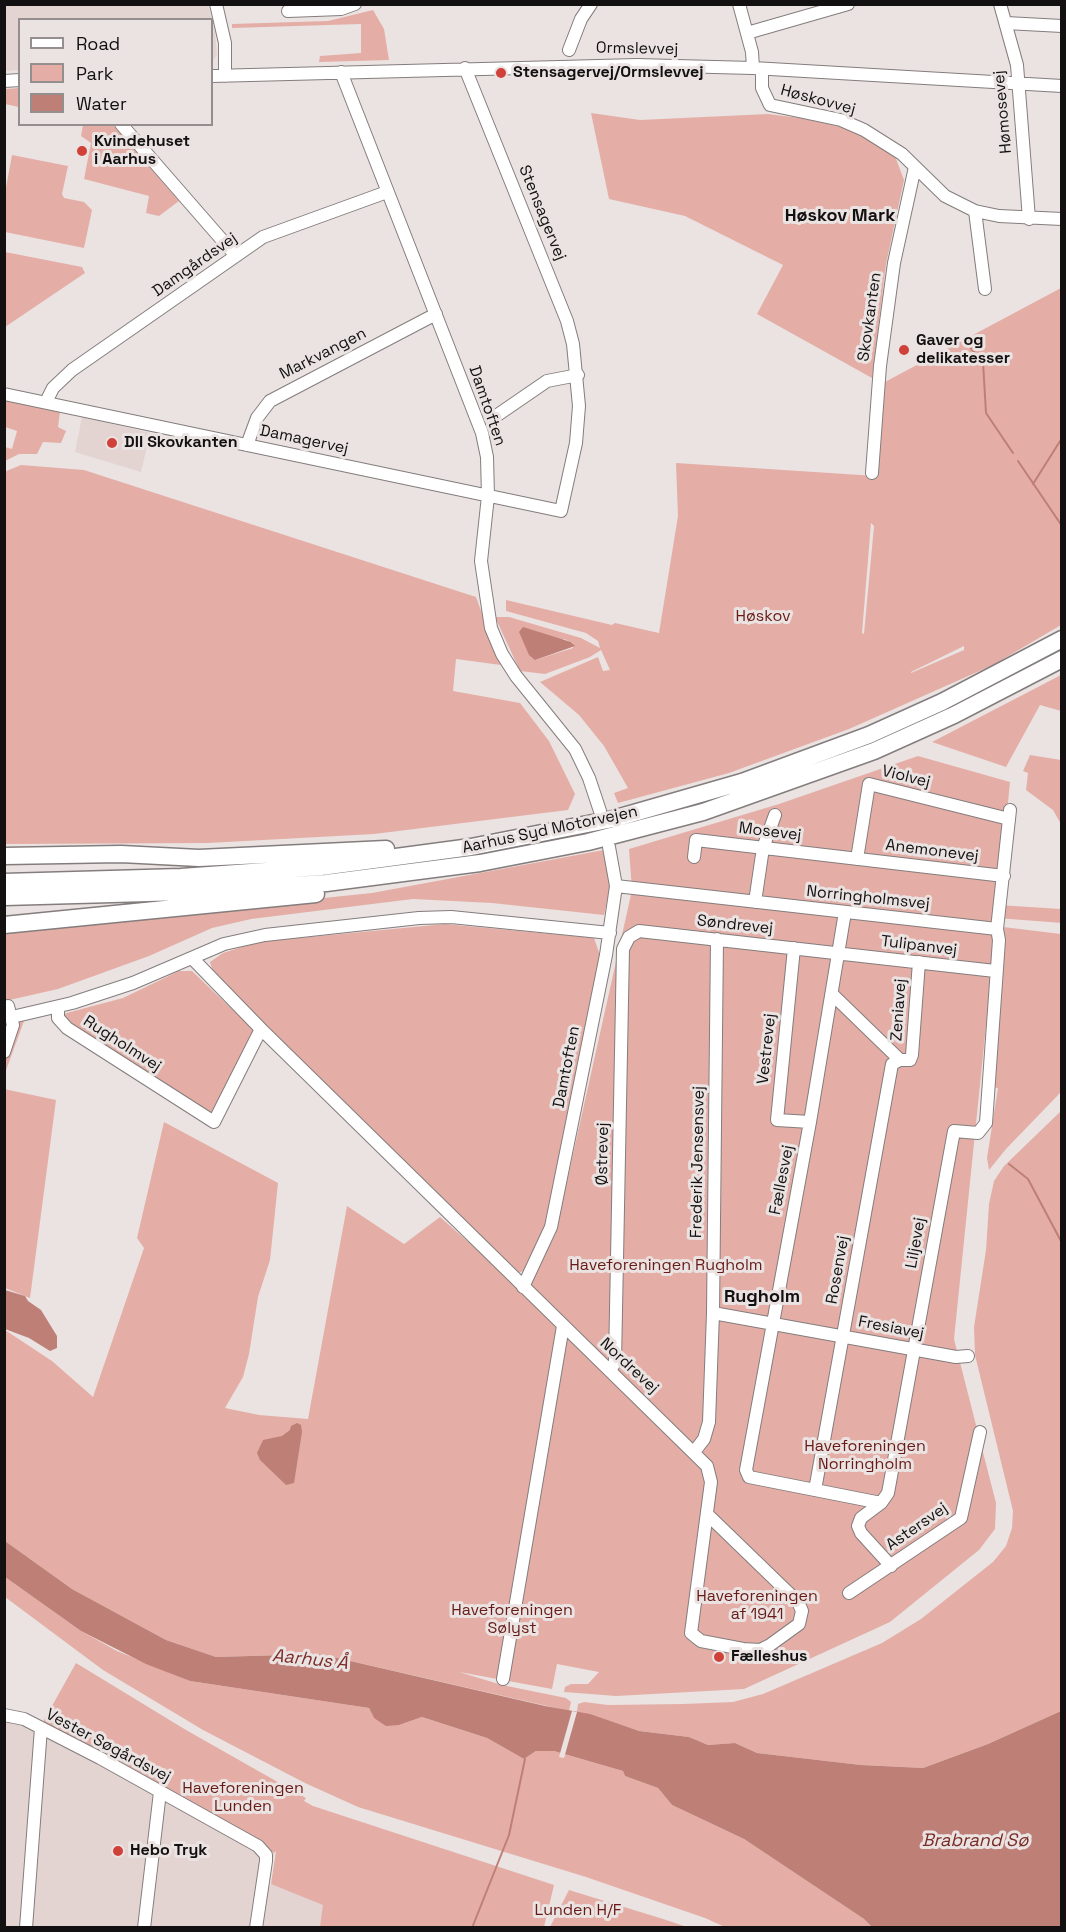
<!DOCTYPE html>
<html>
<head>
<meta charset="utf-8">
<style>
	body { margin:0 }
	#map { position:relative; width:1066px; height:1932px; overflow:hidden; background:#eae3e2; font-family:"Space Grotesk",sans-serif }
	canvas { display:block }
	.frame { position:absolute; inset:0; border:6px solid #121010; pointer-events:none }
	.legend { position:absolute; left:18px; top:18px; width:195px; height:108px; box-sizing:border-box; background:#eae3e2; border:2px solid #948f8e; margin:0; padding:8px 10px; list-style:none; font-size:18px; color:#121010 }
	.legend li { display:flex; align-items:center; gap:12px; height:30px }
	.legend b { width:30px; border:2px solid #948f8e }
</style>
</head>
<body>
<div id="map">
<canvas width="1066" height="1932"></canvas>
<div class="frame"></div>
<ul class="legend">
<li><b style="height:8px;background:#fff"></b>Road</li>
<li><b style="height:16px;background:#e4aea6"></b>Park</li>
<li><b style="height:16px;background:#be7f77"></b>Water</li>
</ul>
</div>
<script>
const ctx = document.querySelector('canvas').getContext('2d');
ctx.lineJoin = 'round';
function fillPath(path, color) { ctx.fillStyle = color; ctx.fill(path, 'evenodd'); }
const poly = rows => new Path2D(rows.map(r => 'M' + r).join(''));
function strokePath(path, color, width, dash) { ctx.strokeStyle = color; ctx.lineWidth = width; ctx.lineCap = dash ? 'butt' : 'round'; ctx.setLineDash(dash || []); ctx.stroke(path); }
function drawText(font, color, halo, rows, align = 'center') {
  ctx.font = font + ' "Space Grotesk",sans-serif'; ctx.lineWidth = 6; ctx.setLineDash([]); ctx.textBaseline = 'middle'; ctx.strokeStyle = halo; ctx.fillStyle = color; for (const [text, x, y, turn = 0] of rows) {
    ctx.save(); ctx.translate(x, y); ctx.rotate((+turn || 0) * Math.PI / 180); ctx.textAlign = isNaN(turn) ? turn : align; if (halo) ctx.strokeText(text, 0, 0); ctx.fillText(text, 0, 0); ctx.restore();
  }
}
const built = poly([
	[4,5,208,5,215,33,217,55,212,62,212,20,20,20,19,70,5,71],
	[82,417,150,433,141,472,75,452],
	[4,1710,43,1722,274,1853,268,1884,339,1892,334,1927,5,1927]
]);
const green = poly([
	[373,10,384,29,389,60,319,62,320,56,361,53,361,24,232,28,232,24,328,21],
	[19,88,19,107,5,104,5,89],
	[591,113,640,120,768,114,800,118,841,127,863,136,895,156,904,180,886,264,872,378,757,314,783,265,685,216,609,199],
	[83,125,113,125,179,201,159,216,146,213,149,196,84,179,91,143,81,136],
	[12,155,68,166,62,194,64,198,84,202,92,210,84,248,5,232,5,193],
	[5,252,82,267,85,273,5,327],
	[1061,288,1061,625,993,665,849,729,729,773,618,803,614,793,628,788,604,746,579,715,540,682,598,657,603,671,610,670,601,650,590,657,545,674,520,671,495,617,509,617,581,638,600,648,598,641,586,633,506,611,506,600,612,625,615,623,659,633,678,516,676,463,876,476,883,383],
	[871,523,874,526,864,634,862,633],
	[564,639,573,643,573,648,535,660],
	[964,646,964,650,911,673,911,672],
	[5,400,60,412,58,427,66,431,61,443,43,442,37,454,19,454,5,461,5,447,12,449,17,431,5,427],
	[21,465,84,470,476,597,501,665,456,659,453,691,520,703,549,741,575,794,568,810,374,834,208,843,5,844,4,472],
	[1061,675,1061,711,1040,705,1006,767,932,742],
	[1030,755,1061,760,1061,824,1053,810,1026,790,1028,773,1023,771],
	[918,756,1010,782,998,905,1061,909,1062,923,997,918,954,1339,996,1503,995,1529,979,1550,890,1622,744,1689,616,1696,564,1692,565,1687,571,1684,588,1684,599,1672,557,1664,552,1689,459,1672,502,1685,566,1698,571,1702,569,1711,320,1654,216,1657,166,1640,72,1589,5,1541,5,1330,52,1361,93,1397,144,1248,137,1238,164,1122,278,1183,270,1260,258,1297,249,1354,243,1377,225,1408,259,1415,308,1419,347,1206,404,1244,440,1217,525,1292,555,1235,632,890,629,849,779,804],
	[604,850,610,888,604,915,492,903,413,899,251,919,212,928,149,956,58,989,5,1001,4,931,372,893],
	[445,924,594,938,602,961,558,1194,529,1269,515,1274,215,979,210,962,223,953,257,942],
	[1003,927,1061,934,1061,1092,1006,1149,989,1170,987,1158,998,1088,991,1087],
	[179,971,192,971,262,1038,220,1122,66,1024,63,1014,123,998],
	[5,1018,24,1021,5,1073],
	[4,1089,56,1100,30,1298,5,1288],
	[1061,1111,1061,1711,988,1744,923,1768,861,1765,757,1753,735,1743,708,1745,689,1737,639,1731,577,1712,578,1704,584,1702,608,1705,683,1704,733,1702,763,1694,882,1643,921,1619,993,1562,1006,1546,1012,1528,1013,1511,975,1355,974,1327,986,1250,989,1204,994,1181,1004,1166],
	[5,1577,81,1631,117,1651,190,1681,369,1708,374,1718,399,1725,422,1717,487,1738,524,1759,536,1751,554,1751,623,1771,625,1776,658,1788,672,1805,744,1839,864,1919,872,1927,725,1927,705,1918,586,1877,358,1807,305,1783,203,1730,103,1670,5,1597],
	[76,1663,186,1730,306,1798,304,1801,313,1806,554,1885,544,1927,320,1927,323,1905,271,1884,276,1851,274,1853,43,1722],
	[569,1890,663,1919,687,1927,550,1927]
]);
const water = poly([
	[523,627,571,642,575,646,535,660,529,655,519,632],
	[5,1290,25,1296,28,1301,41,1310,57,1336,57,1348,50,1351,29,1338,5,1329],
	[297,1423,301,1425,302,1432,294,1483,286,1485,260,1460,257,1453,263,1440,282,1436,290,1430,291,1426],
	[5,1541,72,1589,166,1640,216,1657,320,1654,545,1706,590,1714,639,1731,689,1737,708,1745,735,1743,757,1753,861,1765,923,1768,988,1744,1061,1711,1061,1927,872,1927,864,1919,744,1839,672,1805,658,1788,625,1776,623,1771,554,1751,536,1751,524,1759,487,1738,422,1717,399,1725,386,1726,374,1718,369,1708,190,1681,146,1664,81,1631,5,1577]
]);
const pier = poly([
	[572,1711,577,1712,564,1758,559,1757]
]);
const stream = poly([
	[969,346,983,362,986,413,1013,453],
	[983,362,991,360],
	[1018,461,1062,526],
	[1033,484,1062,438],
	[1009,1164,1028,1179,1062,1243],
	[472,1928,509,1835,525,1759]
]);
const minor = poly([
	[216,4,225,43,225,76],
	[739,4,752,52,753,68],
	[1000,4,1017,65,1029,219],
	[288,11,341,9,355,4],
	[1006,23,1062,26],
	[747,33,848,4],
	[569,50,581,19,591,4],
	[762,69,762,88,770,105,841,120,864,130,902,154,945,196,975,211,999,216,1062,219],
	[341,72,482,433,487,457,488,496,481,561,491,628,502,654,516,676,575,749,589,778,600,811],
	[212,76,637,65,753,68,1062,86],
	[4,81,20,80],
	[121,124,236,256],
	[975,211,985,289],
	[4,394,561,511,576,443,579,406,573,344,567,321,465,68],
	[46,402,53,388,72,370,263,237,387,192],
	[496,416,547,381,578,375],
	[247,445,257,418,270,401,436,314],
	[872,473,880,366,894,263,915,167],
	[694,857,696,840,1004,876],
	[857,859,869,784,1009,819],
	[616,886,997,929],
	[755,902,763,848,775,815],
	[845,912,810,1122,746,1470,749,1477,881,1503],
	[794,948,777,1120,810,1122],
	[192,958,261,1029,707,1466,711,1482,691,1633,701,1641,743,1649,760,1650,770,1645,799,1624,802,1611,798,1602,707,1514],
	[832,994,900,1060,910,1060,912,1055,919,962],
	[58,1007,58,1018,67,1028,214,1122,261,1029],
	[12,1017,72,1003,133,983,224,944,265,935,419,918,451,917,610,933],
	[4,1052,13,1025,8,1006],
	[523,1287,551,1227,606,955,616,886,609,847],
	[713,1313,956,1357,968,1356],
	[610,1371,615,1362,623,949,629,937,639,931,995,971],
	[694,1452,704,1439,709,1422,713,1313,717,939],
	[815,1490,892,1064,900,1060],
	[891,1566,861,1533,858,1526,861,1518,881,1503,888,1493,954,1131,978,1133,986,1123,999,940,997,929,1010,810],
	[849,1593,961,1518,980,1432],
	[503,1679,563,1326],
	[4,1715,24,1719,100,1758,258,1846,266,1855,266,1861,256,1928],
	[26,1928,41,1728],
	[144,1928,160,1792]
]);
const highway = poly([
	[4,856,121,854,199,858,386,849],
	[4,882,181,877,321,867,471,847,613,819,742,782,869,735,942,702,1062,639],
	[4,897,184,892,326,883,480,863,588,842,703,812,874,751,954,715,1062,659],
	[4,925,316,894]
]);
const markers = [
	[501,73,6,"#cf4139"],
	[82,151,6,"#cf4139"],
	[904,350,6,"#cf4139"],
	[112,443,6,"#cf4139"],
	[719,1657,6,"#cf4139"],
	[118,1851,6,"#cf4139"]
];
const streetNames = [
	["Ormslevvej",637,49,1],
	["Høskovvej",818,100,15],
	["Hømosevej",1003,112,-95],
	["Stensagervej",542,213,68],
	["Damgårdsvej",195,265,-35],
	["Skovkanten",870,317,-82],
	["Markvangen",323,354,-27],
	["Damtoften",487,406,71],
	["Damagervej",304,440,12],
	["Violvej",906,777,14],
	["Aarhus Syd Motorvejen",550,830,-12],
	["Mosevej",770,832,7],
	["Anemonevej",932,851,7],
	["Norringholmsvej",868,898,6],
	["Søndrevej",735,925,6],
	["Tulipanvej",919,946,7],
	["Zeniavej",899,1010,-86],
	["Rugholmvej",122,1044,33],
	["Vestrevej",767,1049,-84],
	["Damtoften",567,1067,-79],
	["Østrevej",603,1154,-89],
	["Frederik Jensensvej",698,1162,-89],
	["Fællesvej",782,1180,-79],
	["Liljevej",916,1243,-80],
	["Rosenvej",838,1270,-80],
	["Fresiavej",891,1328,11],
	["Nordrevej",629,1366,43],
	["Astersvej",917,1527,-35],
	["Vester Søgårdsvej",108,1746,28]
];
const poiNames = [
	["Stensagervej/Ormslevvej",513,73],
	["Kvindehuset",94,142],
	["i Aarhus",94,160],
	["Gaver og",916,341],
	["delikatesser",916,359],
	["DII Skovkanten",124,443],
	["Fælleshus",731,1657],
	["Hebo Tryk",130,1851]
];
const parkNames = [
	["Høskov",763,617],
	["Haveforeningen Rugholm",666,1266],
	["Haveforeningen",865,1447],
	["Norringholm",865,1465],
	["Haveforeningen",757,1597],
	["af 1941",757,1615],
	["Haveforeningen",512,1611],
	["Sølyst",512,1629],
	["Haveforeningen",243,1789],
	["Lunden",243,1807],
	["Lunden H/F",578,1911]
];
const neighbourhoodNames = [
	["Høskov Mark",840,216],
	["Rugholm",762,1297]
];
const waterNames = [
	["Aarhus Å",310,1660,6],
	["Brabrand Sø",975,1841]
];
fillPath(built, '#e3d3d1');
fillPath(green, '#e4aea6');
fillPath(water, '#be7f77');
fillPath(pier, '#eae3e2');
strokePath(stream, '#be7f77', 2);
strokePath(minor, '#847d7d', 14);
strokePath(highway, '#847d7d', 19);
strokePath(minor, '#fff', 12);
strokePath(highway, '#fff', 16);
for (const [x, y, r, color] of markers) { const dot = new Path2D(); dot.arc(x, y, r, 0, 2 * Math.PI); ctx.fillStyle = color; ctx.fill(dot); strokePath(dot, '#eae3e2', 2); }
drawText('16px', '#121010', '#eae3e2', streetNames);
drawText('bold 16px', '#121010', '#eae3e2', poiNames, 'left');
drawText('16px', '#671a16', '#eae3e2', parkNames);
drawText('bold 18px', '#121010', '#eae3e2', neighbourhoodNames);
drawText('italic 18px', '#792b25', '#eae3e2', waterNames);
</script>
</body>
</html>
